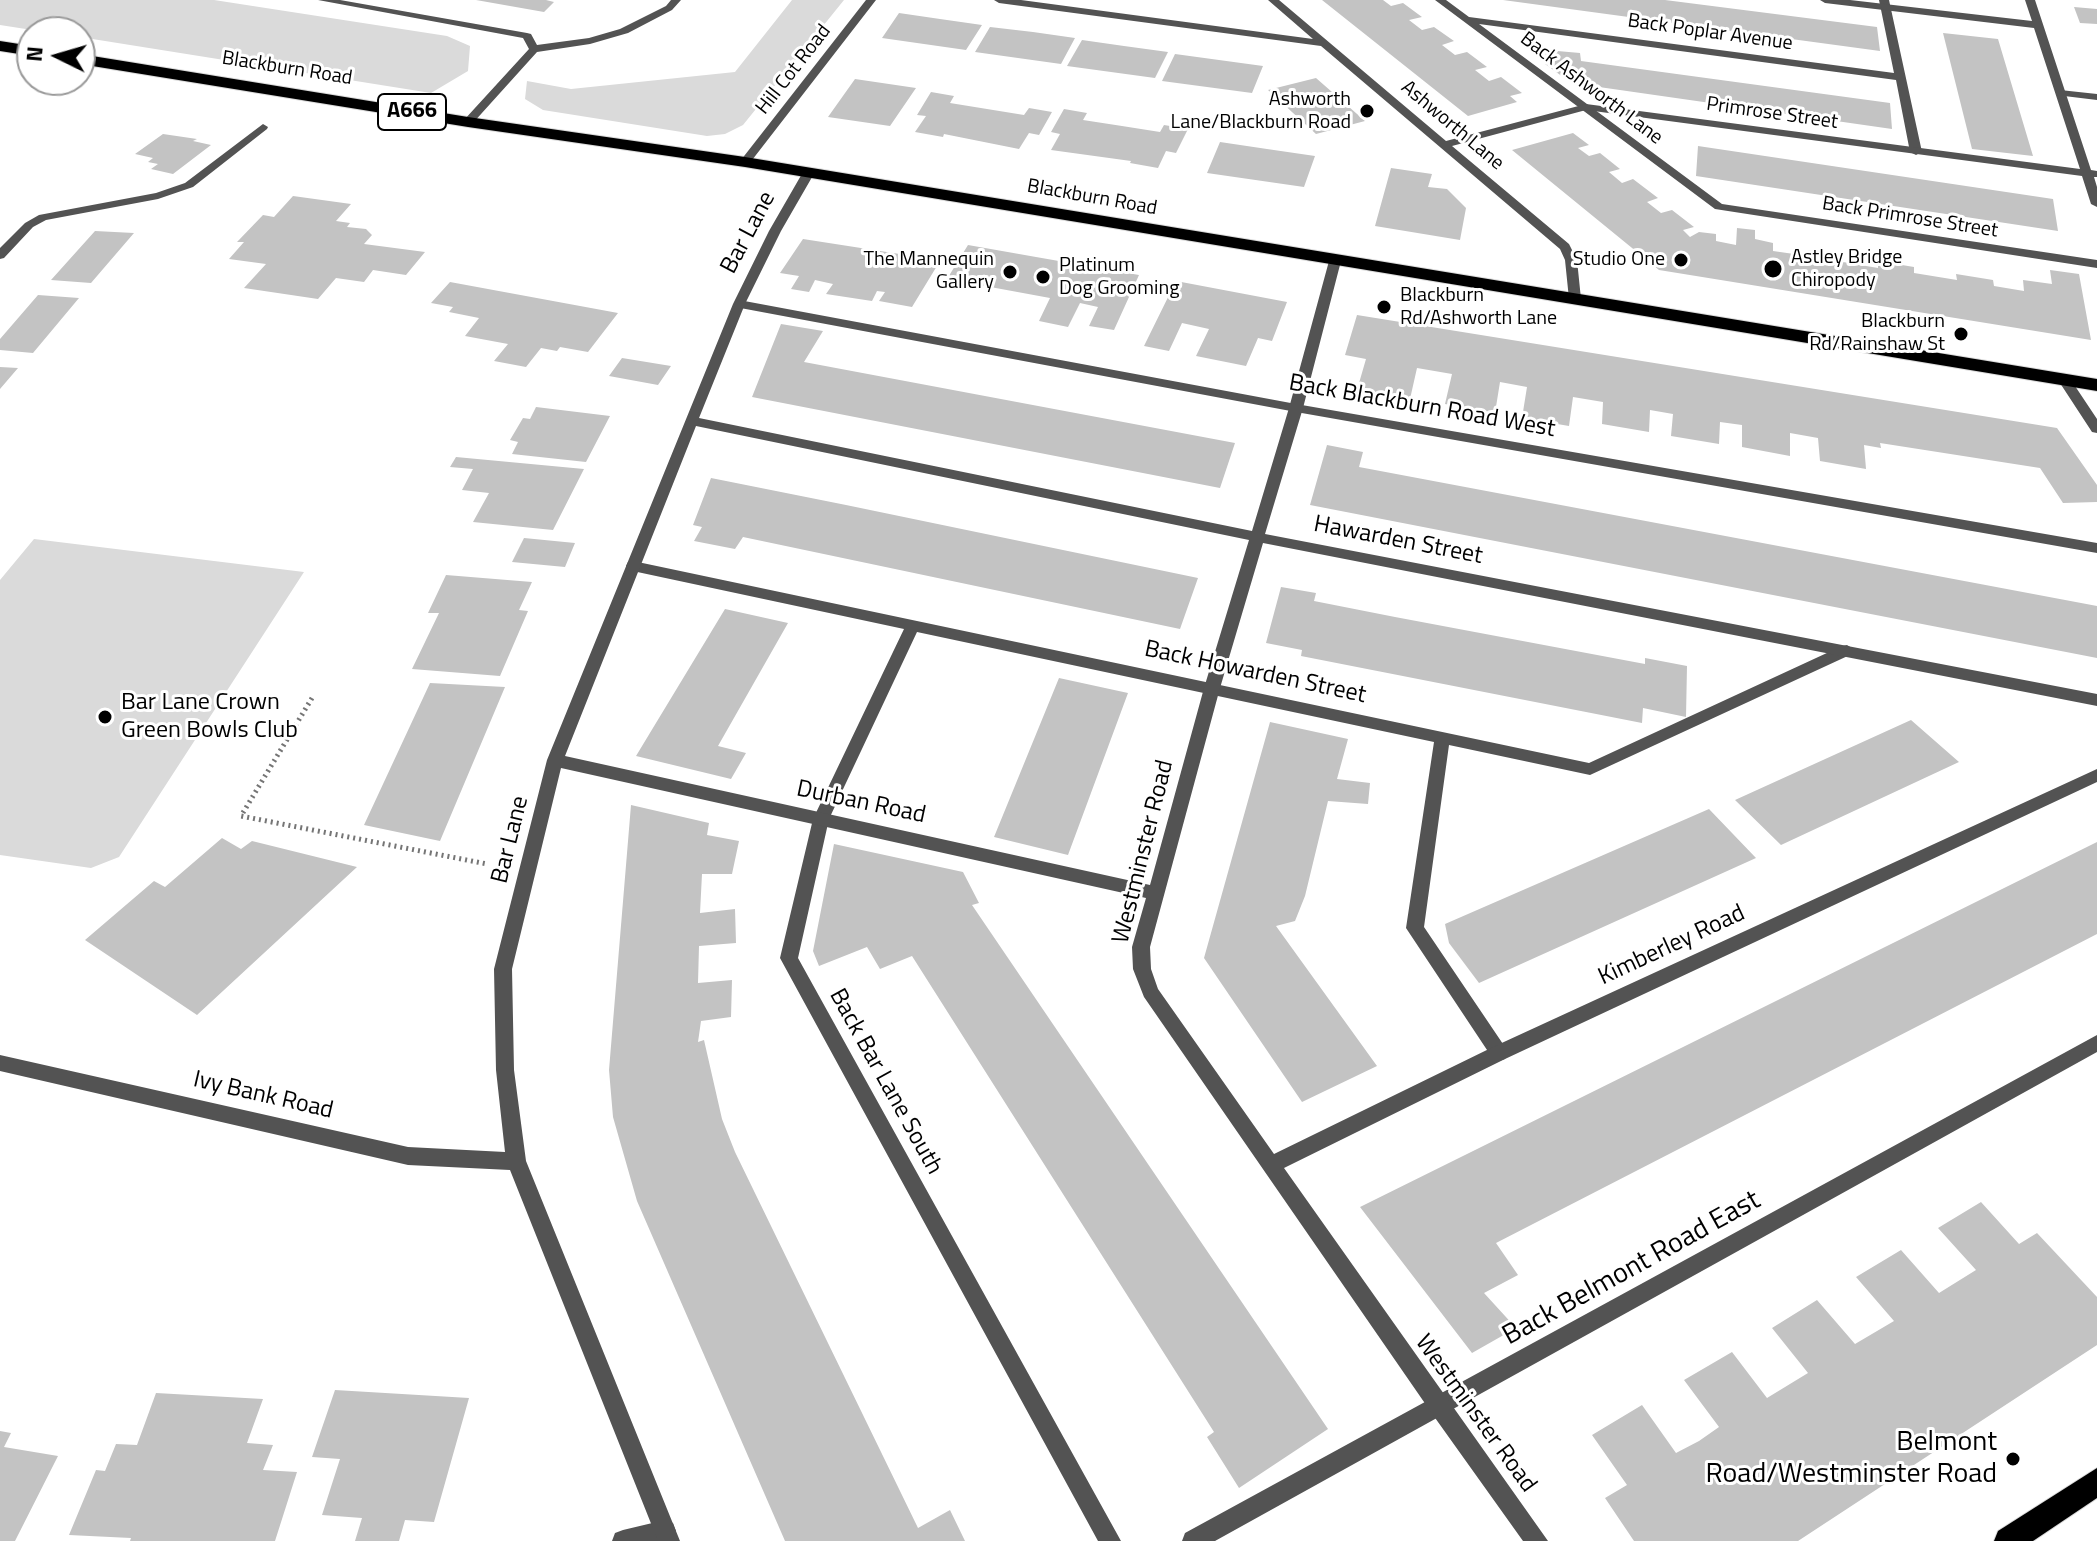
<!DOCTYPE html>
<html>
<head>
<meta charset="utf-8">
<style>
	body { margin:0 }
	#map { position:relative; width:2097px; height:1541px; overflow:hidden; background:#fff; font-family:"Titillium Web",sans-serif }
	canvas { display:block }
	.north { position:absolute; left:16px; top:16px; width:80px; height:80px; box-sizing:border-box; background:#fff; border:2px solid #999; border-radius:50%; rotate:275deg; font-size:22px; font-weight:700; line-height:32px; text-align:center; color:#000 }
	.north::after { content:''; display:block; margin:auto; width:28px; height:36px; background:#000; clip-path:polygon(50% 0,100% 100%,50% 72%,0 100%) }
</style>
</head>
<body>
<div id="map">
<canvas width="2097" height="1541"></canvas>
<div class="north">N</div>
</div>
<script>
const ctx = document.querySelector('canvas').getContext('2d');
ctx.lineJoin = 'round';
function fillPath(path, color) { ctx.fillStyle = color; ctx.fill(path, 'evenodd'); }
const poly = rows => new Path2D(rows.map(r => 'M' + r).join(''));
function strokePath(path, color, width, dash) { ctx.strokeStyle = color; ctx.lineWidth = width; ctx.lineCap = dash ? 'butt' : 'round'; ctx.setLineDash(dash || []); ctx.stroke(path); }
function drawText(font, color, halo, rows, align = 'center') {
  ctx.font = font + ' "Titillium Web",sans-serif'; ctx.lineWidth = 6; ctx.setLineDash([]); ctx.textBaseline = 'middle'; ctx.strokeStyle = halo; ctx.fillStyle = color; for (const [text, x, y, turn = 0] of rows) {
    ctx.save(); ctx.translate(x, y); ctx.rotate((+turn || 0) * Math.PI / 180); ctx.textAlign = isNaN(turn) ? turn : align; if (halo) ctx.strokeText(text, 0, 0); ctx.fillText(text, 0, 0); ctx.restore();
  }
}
const green = poly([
	[0,0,214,0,447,36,470,46,468,71,431,93,80,37,80,32,45,32,0,25],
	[792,0,844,0,743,125,725,134,707,136,543,110,525,99,527,81,571,89,735,72],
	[34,539,304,572,119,857,91,868,0,855,0,580]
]);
const building = poly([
	[476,0,546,0,554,2,544,12],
	[1322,0,1383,0,1391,6,1403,3,1422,17,1409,20,1422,30,1434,27,1454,41,1442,45,1455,55,1467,52,1487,67,1475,70,1489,81,1501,77,1522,93,1510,96,1517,102,1468,116],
	[1503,0,1665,0,1877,27,1880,51],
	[2074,7,2097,9,2097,24,2080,23],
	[899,13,940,19,982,25,966,50,882,38],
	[990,27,1033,32,1075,38,1061,64,975,52],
	[1943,33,1998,39,2033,156,1972,149],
	[1082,40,1124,46,1168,52,1155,78,1067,66],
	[1546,50,1580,53,1581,61,1890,103,1892,129,1585,85,1586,80,1563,77,1545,64],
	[1175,54,1263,66,1252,93,1162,81],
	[1316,78,1340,99,1365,121,1316,134,1268,90],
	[855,79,916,88,890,126,828,117],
	[931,92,954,96,950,103,1024,115,1029,108,1052,112,1039,135,1029,133,1019,149,944,134,943,137,915,132,926,116,917,115],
	[1064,109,1087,113,1083,120,1122,126,1160,132,1164,125,1188,129,1176,153,1166,151,1158,168,1130,163,1131,161,1051,150,1060,134,1051,132],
	[1573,133,1589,145,1578,148,1589,156,1600,153,1620,169,1609,172,1622,183,1633,179,1658,198,1647,202,1661,213,1672,210,1694,227,1683,230,1690,237,1699,232,1716,234,1716,241,1736,245,1737,228,1755,230,1755,239,1773,243,1773,251,1808,256,1807,250,1843,256,1843,262,1878,268,1878,261,1914,267,1914,273,1957,280,1956,274,1993,280,1994,286,2024,291,2023,280,2052,284,2050,270,2079,274,2091,340,1659,270,1512,150],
	[163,134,197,139,193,141,211,145,173,174,151,169,158,164,148,162,153,158,135,154],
	[1220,142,1267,149,1315,156,1304,187,1207,173],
	[1698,146,2053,199,2058,231,1696,176],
	[1391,168,1432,174,1428,187,1447,189,1466,208,1460,240,1375,226],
	[293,196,351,204,336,221,350,223,347,227,366,229,372,235,364,244,425,252,406,275,373,270,364,282,336,278,318,299,244,288,266,264,229,259,244,242,237,242,263,215,274,217],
	[95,231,134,233,91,283,51,280],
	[803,239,906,255,940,261,912,307,879,301,885,292,877,291,872,301,826,294,833,284,815,280,809,292,791,289,799,276,780,273],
	[968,245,1036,257,1139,275,1114,330,1089,326,1098,307,1080,303,1068,327,1039,321,1050,298,947,279],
	[1176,281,1287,302,1272,341,1258,338,1246,366,1196,356,1209,329,1182,323,1169,351,1144,346],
	[450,282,618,313,588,352,560,347,557,351,541,348,526,367,494,361,508,344,465,336,479,318,449,312,453,307,431,303],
	[38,295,79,298,33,353,0,350,0,339],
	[1357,315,2057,428,2097,485,2097,502,2063,503,2040,468,1880,443,1881,448,1864,445,1866,469,1820,461,1818,438,1790,433,1790,456,1742,447,1742,425,1720,422,1719,444,1671,436,1673,414,1650,410,1649,432,1602,424,1603,402,1573,397,1569,426,1522,418,1527,387,1500,382,1495,413,1445,404,1452,374,1417,368,1410,399,1357,390,1366,359,1345,355],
	[781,324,823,331,804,362,1235,443,1220,488,752,397],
	[622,358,671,366,658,385,609,376],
	[0,367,18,368,0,389],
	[536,407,610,416,586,462,512,454,518,442,510,440,523,418,530,419],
	[1327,445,1363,452,1359,467,2097,606,2097,658,1310,505],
	[456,457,584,469,553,530,473,522,489,493,462,490,473,469,450,467],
	[711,478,846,505,1198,578,1180,629,743,537,735,549,694,541,702,527,693,525],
	[524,538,575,543,565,567,512,562],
	[446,575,532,582,519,610,528,611,500,676,412,669,439,613,428,613],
	[1281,587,1316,593,1314,601,1395,617,1645,664,1645,658,1687,666,1686,717,1643,708,1642,723,1301,656,1302,650,1266,643],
	[725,609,788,623,718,746,746,753,731,779,636,756],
	[1059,678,1128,693,1068,855,994,837],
	[430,683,505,687,440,841,364,825],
	[1911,720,1959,762,1781,845,1735,800],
	[1270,722,1348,739,1337,779,1370,783,1368,804,1328,801,1305,896,1295,921,1276,926,1377,1066,1302,1102,1204,958],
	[631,805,709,823,707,835,739,841,732,874,702,874,700,913,735,909,736,943,699,946,698,983,732,980,731,1017,701,1021,698,1042,704,1040,722,1119,735,1152,918,1528,950,1510,965,1541,785,1541,637,1201,613,1117,609,1070],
	[1709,809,1756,858,1479,983,1449,943,1445,924],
	[222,838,241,849,252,841,357,867,197,1015,85,940,154,881,165,887],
	[2097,842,2097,934,1496,1243,1518,1275,1484,1293,1516,1328,1472,1353,1360,1207],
	[834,844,963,872,979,903,972,905,1328,1429,1239,1488,1207,1437,1214,1432,912,956,880,969,867,947,819,966,813,951],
	[1981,1202,2019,1244,2037,1233,2097,1297,2097,1345,1798,1541,1634,1541,1605,1498,1627,1485,1592,1435,1642,1405,1676,1453,1699,1441,1719,1427,1684,1380,1732,1352,1767,1398,1808,1373,1772,1328,1817,1300,1855,1344,1894,1321,1856,1277,1901,1250,1939,1293,1976,1270,1938,1228],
	[335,1390,469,1398,434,1522,405,1520,399,1541,355,1541,362,1518,322,1515,340,1459,312,1457],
	[156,1393,263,1399,247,1443,273,1445,263,1470,297,1472,275,1541,130,1541,131,1538,69,1535,96,1470,105,1471,116,1444,137,1445],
	[0,1431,11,1433,4,1447,58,1456,15,1541,0,1541]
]);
const path = poly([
	[312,698,241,816,487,864]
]);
const lane = poly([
	[318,0,340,0,527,33,531,34,537,45,589,38,620,29,666,6,671,0,681,0,672,10,628,33,590,44,537,52,472,124,468,125,464,124,464,120,529,49,523,38,318,0],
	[1435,0,1446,0,1469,17,1894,73,1879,0,1889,0,1922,152,1916,155,1910,152,1896,80,1479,24,1722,204,2097,260,2097,268,1715,209,1435,0],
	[2060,90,2097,94,2097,100,2056,95,2056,91,2060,90],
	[739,300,1296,404,2097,543,2097,553,1296,412,735,307,735,301,739,300],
	[633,561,1589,763,1842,646,1847,645,1855,650,1852,654,1590,775,1449,745,1424,927,1505,1047,1508,1053,1505,1059,1499,1061,1493,1059,1406,928,1434,742,917,632,829,819,798,958,1121,1541,1098,1541,780,958,813,819,904,629,628,570,626,566,628,562,633,561],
	[2097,1035,2097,1052,1215,1541,1182,1541,1185,1533,2097,1035],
	[665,1520,673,1523,676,1531,673,1539,668,1541,612,1541,615,1533,623,1530,665,1520]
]);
const street = poly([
	[866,0,876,0,749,164,741,164,741,160,866,0],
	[994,0,1021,0,1313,39,1268,0,1279,0,1446,141,1586,104,2080,169,2034,28,1825,3,1820,0,1850,0,2032,21,2025,0,2035,0,2091,170,2097,171,2097,177,2094,177,2097,187,2097,207,2091,204,2082,176,1586,110,1452,146,1569,244,1577,260,1581,299,1575,303,1569,299,1565,260,1560,249,1321,46,999,3,994,0],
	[263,124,268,127,267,129,193,187,158,199,46,220,33,227,4,258,0,259,0,248,25,223,39,215,156,193,185,183,263,124],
	[809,169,815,172,781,231,745,304,699,418,1252,531,1289,408,1329,261,1335,257,1341,261,1303,408,1265,534,2097,694,2097,706,1263,543,1220,688,1150,947,1151,969,1158,989,1274,1154,1493,1047,2097,769,2097,782,1505,1059,1284,1168,1548,1541,1523,1541,1433,1415,1144,997,1133,969,1132,947,1146,898,561,768,512,969,514,1070,526,1161,680,1541,658,1541,510,1170,408,1165,0,1071,0,1055,408,1147,505,1152,496,1070,494,969,547,760,733,304,769,231,803,172,809,169],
	[696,426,1249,540,1204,688,1150,885,565,756,696,426],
	[2064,376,2069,377,2097,419,2097,433,2092,432,2058,380,2064,376]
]);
const primary = poly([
	[2097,1468,2097,1498,2033,1541,1994,1541,1998,1531,2097,1468]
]);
const highway = poly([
	[0,41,32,46,32,56,0,51,0,41],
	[80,54,468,117,745,157,2097,379,2097,391,745,167,468,127,80,64,80,54]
]);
const markers = [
	[1367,111,8,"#000"],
	[1681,260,8,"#000"],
	[1773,269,10,"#000"],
	[1010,272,8,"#000"],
	[1043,277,8,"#000"],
	[1384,307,8,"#000"],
	[1961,334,8,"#000"],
	[105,717,8,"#000"],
	[2013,1459,8,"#000"]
];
const farStreetnames = [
	["Back Poplar Avenue",1710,33,8],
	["Blackburn Road",287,69,9],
	["Hill Cot Road",794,70,-52],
	["Back Ashworth Lane",1591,89,37],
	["Primrose Street",1772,114,8],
	["Ashworth Lane",1452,126,40],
	["Blackburn Road",1092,198,10],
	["Back Primrose Street",1910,218,9]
];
const farPoinames = [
	["Ashworth",1351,100],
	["Lane/Blackburn Road",1351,123],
	["Astley Bridge",1791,258,"left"],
	["Chiropody",1791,281,"left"],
	["The Mannequin",994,260],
	["Gallery",994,283],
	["Studio One",1665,260],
	["Platinum",1059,266,"left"],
	["Dog Grooming",1059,289,"left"],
	["Blackburn",1400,296,"left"],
	["Rd/Ashworth Lane",1400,319,"left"],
	["Blackburn",1945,322],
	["Rd/Rainshaw St",1945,345]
];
const shields = [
	[412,112,68]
];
const shieldNames = [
	["A666",412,112]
];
const streetNames = [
	["Bar Lane",749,233,-62],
	["Back Blackburn Road West",1422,407,10],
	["Hawarden Street",1398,541,11],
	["Back Howarden Street",1255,673,12],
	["Durban Road",861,803,12],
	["Bar Lane",511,840,-76],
	["Westminster Road",1144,852,-76],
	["Kimberley Road",1672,946,-25],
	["Back Bar Lane South",885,1082,61],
	["Ivy Bank Road",263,1096,13],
	["Westminster Road",1475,1414,54]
];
const poiNames = [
	["Bar Lane Crown",121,703],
	["Green Bowls Club",121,731]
];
const nearStreetnames = [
	["Back Belmont Road East",1632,1269,-29]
];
const nearPoinames = [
	["Belmont",1997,1443],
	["Road/Westminster Road",1997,1475]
];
fillPath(green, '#dadada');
fillPath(building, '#c3c3c3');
strokePath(primary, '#dbdbdb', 2);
strokePath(highway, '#dbdbdb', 2);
strokePath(path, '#757575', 5, [2, 4]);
fillPath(lane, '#535353');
fillPath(street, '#535353');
fillPath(primary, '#000');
fillPath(highway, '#000');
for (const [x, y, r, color] of markers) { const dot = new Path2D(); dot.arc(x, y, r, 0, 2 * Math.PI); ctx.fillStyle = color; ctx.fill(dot); strokePath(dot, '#fff', 3); }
drawText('20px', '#000', '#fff', farStreetnames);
drawText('20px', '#000', '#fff', farPoinames, 'right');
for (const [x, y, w] of shields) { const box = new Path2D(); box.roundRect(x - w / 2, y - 18, w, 36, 6); ctx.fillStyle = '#fff'; ctx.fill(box); strokePath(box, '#000', 2); }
drawText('bold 22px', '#000', null, shieldNames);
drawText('24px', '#000', '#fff', streetNames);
drawText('24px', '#000', '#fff', poiNames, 'left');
drawText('28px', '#000', '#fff', nearStreetnames);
drawText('28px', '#000', '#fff', nearPoinames, 'right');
</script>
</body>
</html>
